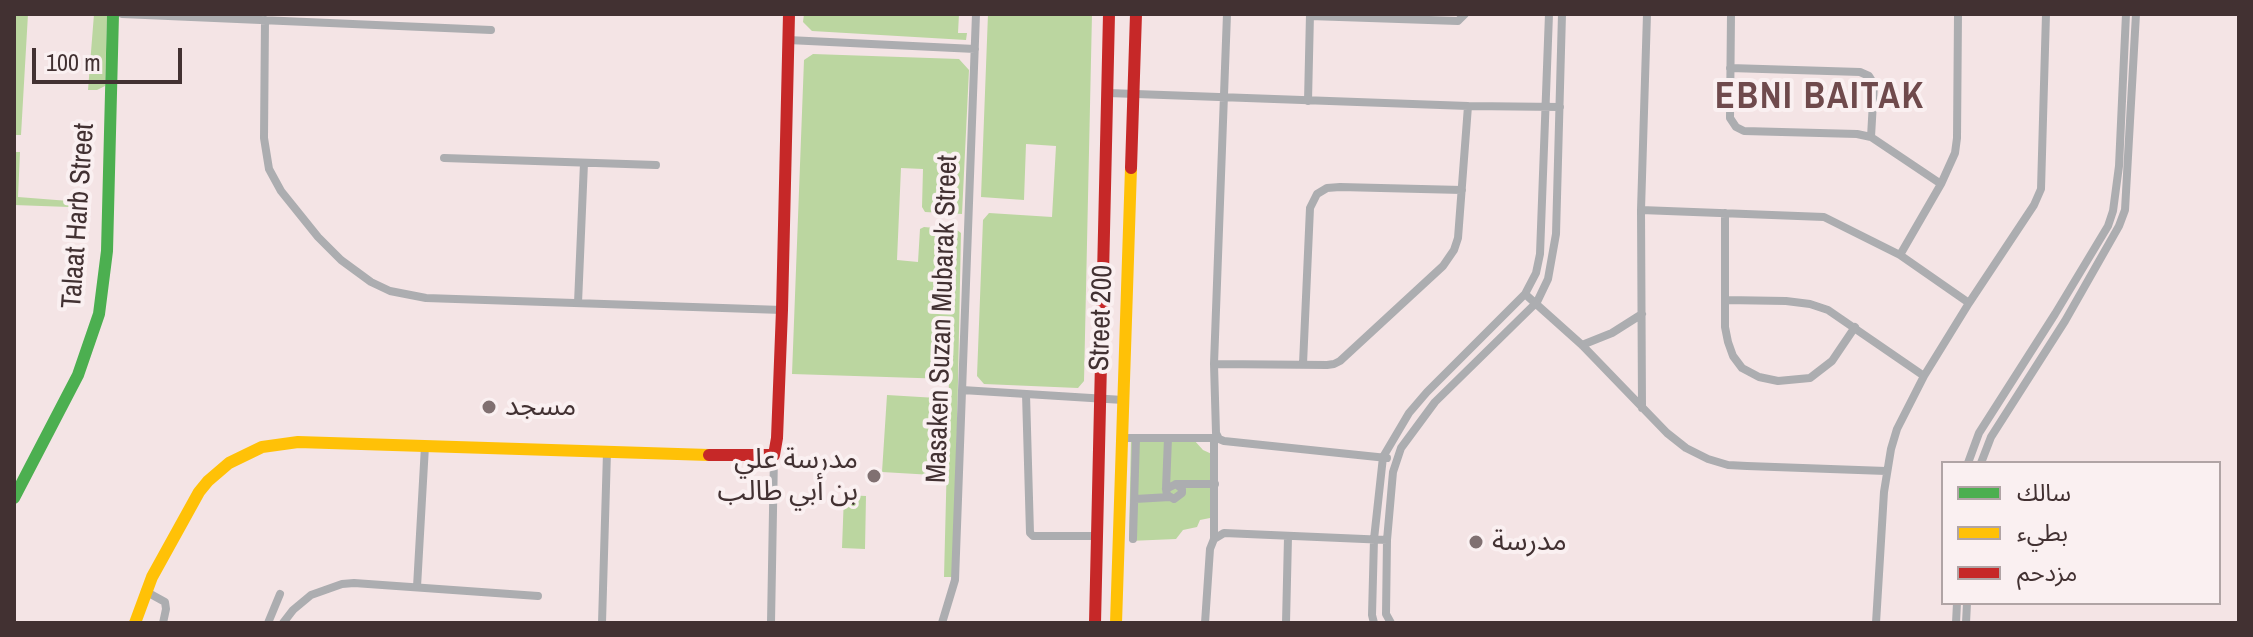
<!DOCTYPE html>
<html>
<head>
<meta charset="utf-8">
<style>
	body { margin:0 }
	#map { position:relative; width:2253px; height:637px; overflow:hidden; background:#f4e4e5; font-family:"Archivo Narrow","Noto Sans Arabic",sans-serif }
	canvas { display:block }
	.frame { position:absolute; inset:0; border:16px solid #423132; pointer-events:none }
	.legend { position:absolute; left:1941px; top:461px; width:280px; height:144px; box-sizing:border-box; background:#faf0f1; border:2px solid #b0a4a5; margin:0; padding:10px 14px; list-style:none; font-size:24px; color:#423132 }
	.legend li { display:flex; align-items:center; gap:16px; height:40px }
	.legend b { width:40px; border:2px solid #b0a4a5 }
	.scale { position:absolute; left:32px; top:48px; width:150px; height:36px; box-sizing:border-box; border:4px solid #423132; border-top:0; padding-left:10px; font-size:24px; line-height:28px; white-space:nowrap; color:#423132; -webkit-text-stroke:6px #faf0f1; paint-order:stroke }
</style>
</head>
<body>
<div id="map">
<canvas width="2253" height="637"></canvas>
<div class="frame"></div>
<ul class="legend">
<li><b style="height:10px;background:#4caf50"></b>سالك</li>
<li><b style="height:10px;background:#ffc107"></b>بطيء</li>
<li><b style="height:10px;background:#c62828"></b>مزدحم</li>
</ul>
<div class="scale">100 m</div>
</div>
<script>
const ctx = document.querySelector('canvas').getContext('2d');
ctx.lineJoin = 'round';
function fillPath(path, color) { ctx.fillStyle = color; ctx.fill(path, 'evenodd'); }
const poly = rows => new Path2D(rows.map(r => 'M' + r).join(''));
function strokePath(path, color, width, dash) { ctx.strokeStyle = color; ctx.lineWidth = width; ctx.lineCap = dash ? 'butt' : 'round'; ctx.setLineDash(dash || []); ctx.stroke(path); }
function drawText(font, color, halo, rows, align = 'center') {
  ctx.font = font + ' "Archivo Narrow","Noto Sans Arabic",sans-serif'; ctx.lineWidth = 8; ctx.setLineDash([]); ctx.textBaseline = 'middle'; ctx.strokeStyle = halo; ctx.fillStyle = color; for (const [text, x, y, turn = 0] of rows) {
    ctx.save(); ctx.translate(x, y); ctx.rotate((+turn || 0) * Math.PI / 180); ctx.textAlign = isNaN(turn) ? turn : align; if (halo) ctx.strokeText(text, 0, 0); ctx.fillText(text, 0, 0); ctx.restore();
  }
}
const green = poly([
	[14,14,28,14,21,135,14,135],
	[94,14,107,14,105,86,97,90,88,90],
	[804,14,959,14,958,33,967,33,966,40,812,31,803,22],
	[988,14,1092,14,1084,381,1078,388,984,384,977,376,983,220,989,213,1052,217,1056,146,1026,144,1024,200,981,197],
	[813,54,959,59,969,70,962,214,925,212,922,207,923,169,901,168,897,260,918,262,920,229,924,227,957,230,961,233,954,577,944,577,949,379,792,374,804,60],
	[14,152,20,152,18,197,69,201,69,207,14,205],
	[887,395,937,398,933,475,882,472],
	[1131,438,1194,440,1203,450,1214,455,1210,518,1200,520,1197,527,1183,530,1176,539,1129,541],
	[844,495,866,496,865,549,842,548]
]);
const street = poly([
	[122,14,491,30],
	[1227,14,1214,364,1216,433,1219,439,1224,441,1387,458],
	[1731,14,1730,118,1736,127,1744,131,1857,134,1871,137,1941,184],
	[1310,16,1458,21,1465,14],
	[265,20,264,138,269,169,281,191,318,237,341,260,371,282,390,291,426,298,782,310],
	[788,40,975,49],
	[1730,68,1860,72,1869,76,1874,84,1871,137],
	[1108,93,1468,106,1560,107],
	[1308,101,1310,14],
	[444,158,656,165],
	[1641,210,1824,217,1900,255,1969,303],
	[1725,213,1725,327,1728,342,1733,356,1742,368,1759,377,1778,381,1810,378,1832,361,1855,327],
	[1900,255,1941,184,1955,153,1957,138,1958,14],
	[1525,294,1582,345,1667,433,1686,448,1708,459,1728,465,1747,466,1886,471],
	[1725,300,1786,301,1810,304,1828,310,1924,376],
	[578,303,584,163],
	[1582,345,1612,333,1642,314],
	[1214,364,1327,365,1334,364,1340,361,1443,266,1454,250,1458,238,1468,106],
	[1303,364,1310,208,1317,194,1327,188,1340,187,1462,190],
	[962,390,1123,400],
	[1026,394,1030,533,1033,536,1097,536],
	[1642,408,1641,210,1647,14],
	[1122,438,1217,438],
	[1968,463,1979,433,2055,314,2108,226,2113,211,2119,166,2126,14],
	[1981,463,1991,437,2065,321,2119,226,2125,210,2136,14],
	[1176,484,1215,484],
	[1166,489,1176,484,1182,489,1182,493,1174,499,1167,495,1166,489,1168,438],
	[1135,499,1170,497],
	[1133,539,1136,438],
	[1214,539,1224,533,1387,540],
	[417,587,425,446],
	[145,591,165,602,166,609,163,623],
	[268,623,280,594],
	[283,623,293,610,311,595,342,584,354,583,538,596],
	[602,623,607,452],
	[771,623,774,455],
	[942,623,955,580,976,14],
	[1205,623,1210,549,1214,539,1214,438],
	[1286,623,1288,537],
	[1374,623,1372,615,1374,539,1383,457,1409,413,1427,392,1525,294,1536,273,1540,254,1549,14],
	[1391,623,1386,614,1387,540,1393,472,1401,448,1435,402,1537,302,1548,279,1556,234,1562,14],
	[1876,623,1884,492,1891,449,1897,429,1924,376,1969,303,2034,205,2041,189,2046,14],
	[1956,623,1957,603],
	[1966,623,1967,603]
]);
const fast = poly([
	[14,498,78,375,99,314,107,251,113,14]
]);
const slow = poly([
	[135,623,152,577,199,492,208,481,229,463,262,447,298,442,709,455],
	[1116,623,1131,168]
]);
const jam = poly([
	[1131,168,1136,14],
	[709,455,774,455,777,438,782,310,789,14],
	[1095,623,1109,14]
]);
const markers = [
	[489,407,8,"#807071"],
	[874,476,8,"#807071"],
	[1476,542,8,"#807071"]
];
const streetNames = [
	["Talaat Harb Street",79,216,-86],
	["Street 200",1102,318,-88],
	["Masaken Suzan Mubarak Street",943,319,-88]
];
const poiNames = [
	["مسجد",505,407],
	["مدرسة علي",858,460,"right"],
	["بن أبي طالب",858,492,"right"],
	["مدرسة",1492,542]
];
const districtNames = [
	["EBNI BAITAK",1820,98]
];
fillPath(green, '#bbd6a0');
strokePath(street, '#acadb0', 8);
strokePath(fast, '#4caf50', 12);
strokePath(slow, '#ffc107', 12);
strokePath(jam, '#c62828', 12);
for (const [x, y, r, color] of markers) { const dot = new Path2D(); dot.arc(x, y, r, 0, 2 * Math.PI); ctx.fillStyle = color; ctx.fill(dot); strokePath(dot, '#faf0f1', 3); }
drawText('28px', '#423132', '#faf0f1', streetNames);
drawText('28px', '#423132', '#faf0f1', poiNames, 'left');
ctx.letterSpacing = '2px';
drawText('bold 36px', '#6f4a4c', '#faf0f1', districtNames);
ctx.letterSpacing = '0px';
</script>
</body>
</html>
